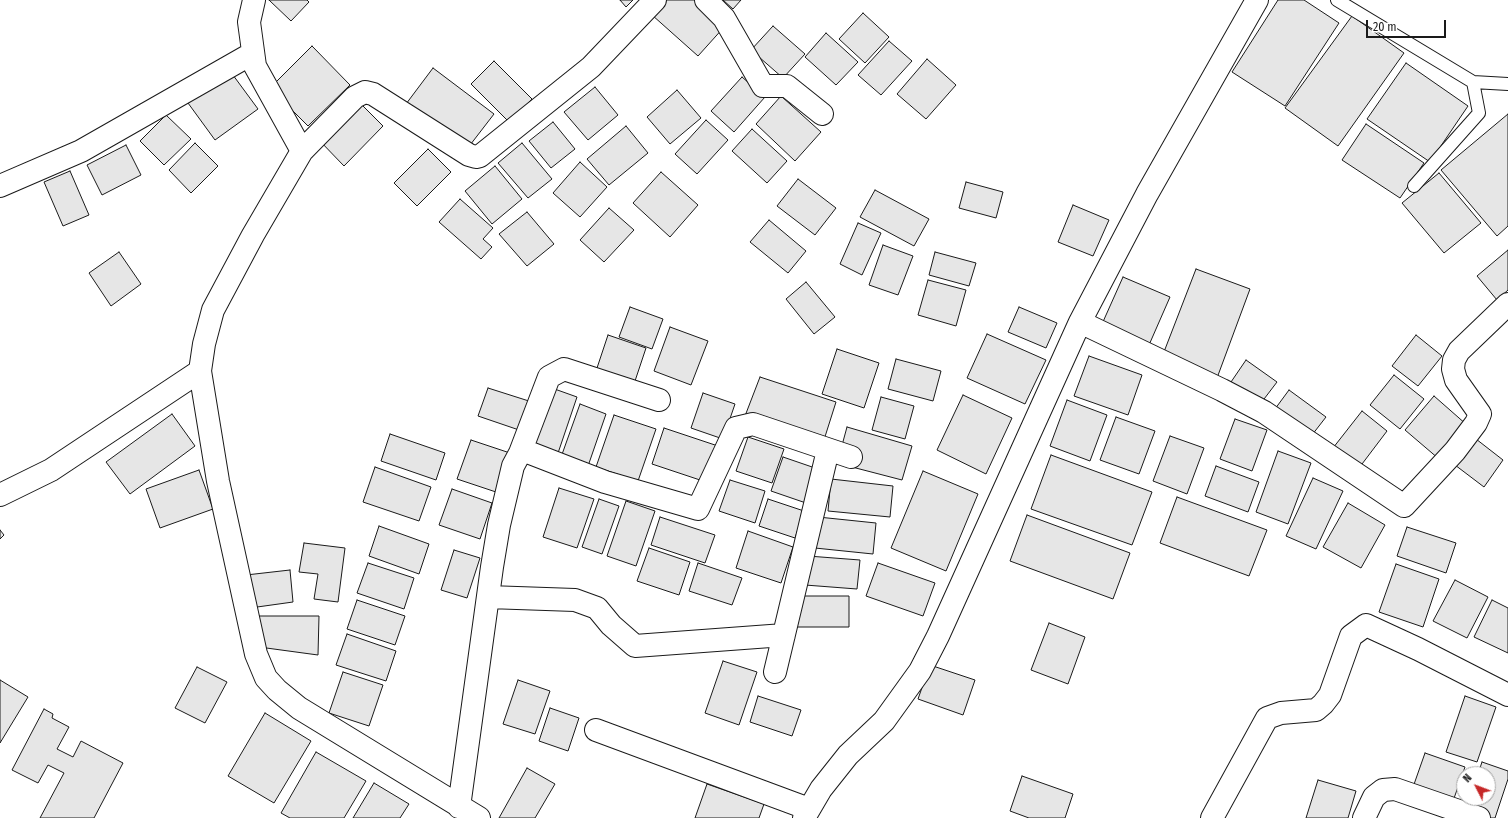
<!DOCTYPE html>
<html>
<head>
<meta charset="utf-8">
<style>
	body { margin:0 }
	#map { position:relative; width:1508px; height:818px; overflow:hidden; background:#fff; font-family:"Fira Sans Condensed",sans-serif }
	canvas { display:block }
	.north { position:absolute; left:1456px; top:766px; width:40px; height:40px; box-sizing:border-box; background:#fff; border:1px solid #a3a3a3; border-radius:50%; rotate:312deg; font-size:11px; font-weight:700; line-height:16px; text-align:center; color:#1a1a1a }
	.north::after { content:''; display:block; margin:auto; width:14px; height:18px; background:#c62828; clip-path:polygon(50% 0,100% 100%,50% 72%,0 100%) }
	.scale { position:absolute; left:1366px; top:20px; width:80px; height:18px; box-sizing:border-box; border:2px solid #1a1a1a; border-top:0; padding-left:5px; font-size:12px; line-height:14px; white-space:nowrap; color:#1a1a1a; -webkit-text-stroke:3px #fff; paint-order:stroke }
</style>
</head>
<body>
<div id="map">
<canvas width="1508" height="818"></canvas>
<div class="north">N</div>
<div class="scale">20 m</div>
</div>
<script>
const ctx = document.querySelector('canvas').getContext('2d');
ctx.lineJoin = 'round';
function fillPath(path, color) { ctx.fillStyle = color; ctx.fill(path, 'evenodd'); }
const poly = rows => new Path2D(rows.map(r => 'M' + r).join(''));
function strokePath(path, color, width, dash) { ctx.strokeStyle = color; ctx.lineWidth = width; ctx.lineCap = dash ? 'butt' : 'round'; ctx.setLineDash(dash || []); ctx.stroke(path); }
const building = poly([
	[269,0,307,0,309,2,291,21,269,0],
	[620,0,633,0,626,7,620,0],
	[666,0,696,0,725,26,698,56,652,15,666,0],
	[723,0,741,0,733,9,723,0],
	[1278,0,1304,0,1339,23,1285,106,1232,72,1278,0],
	[863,13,889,37,865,63,839,39,863,13],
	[1352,16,1404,53,1338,146,1285,108,1352,16],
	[773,26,805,54,783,78,751,50,773,26],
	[826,33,858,62,836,85,805,57,826,33],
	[889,41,912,61,881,95,858,75,889,41],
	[312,46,350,85,308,126,270,88,312,46],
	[927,59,956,85,926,119,897,94,927,59],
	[494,61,532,99,509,122,471,84,494,61],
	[1406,63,1468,106,1430,162,1367,119,1406,63],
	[433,68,494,114,467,149,406,104,433,68],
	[230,71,258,109,215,140,188,103,230,71],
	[742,77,765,97,734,132,711,111,742,77],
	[595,87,618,115,588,140,564,112,595,87],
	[677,90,701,118,670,144,647,117,677,90],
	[781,96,821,132,795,161,756,124,781,96],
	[357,100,383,126,344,166,318,139,357,100],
	[1508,114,1508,226,1497,236,1441,170,1508,114],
	[166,115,191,139,164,165,140,141,166,115],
	[706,120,728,140,697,174,675,154,706,120],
	[553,122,575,149,551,168,529,141,553,122],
	[1366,124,1424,163,1400,198,1342,160,1366,124],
	[626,126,648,153,609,185,587,159,626,126],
	[752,129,787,161,767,183,732,151,752,129],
	[195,143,218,166,191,193,169,170,195,143],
	[522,143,552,179,528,198,498,163,522,143],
	[126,145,141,175,102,195,87,165,126,145],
	[428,149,451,172,417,206,394,183,428,149],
	[580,162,607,187,580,217,553,193,580,162],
	[495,166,522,199,492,224,465,191,495,166],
	[70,171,89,215,63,226,44,182,70,171],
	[661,172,698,205,670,237,633,203,661,172],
	[1439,173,1481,223,1444,253,1402,203,1439,173],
	[798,179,836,208,815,235,777,206,798,179],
	[966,182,1003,192,996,218,959,208,966,182],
	[875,190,929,219,914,246,860,217,875,190],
	[460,199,493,228,483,239,492,247,481,259,439,222,460,199],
	[1073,205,1109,220,1093,256,1058,242,1073,205],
	[609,208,634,230,604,262,580,240,609,208],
	[527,212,554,244,527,266,499,234,527,212],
	[769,220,806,251,788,273,750,242,769,220],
	[858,223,881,233,862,275,840,264,858,223],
	[883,245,913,256,898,295,869,285,883,245],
	[1508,250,1508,290,1497,300,1477,276,1508,250],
	[119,252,141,284,111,306,89,273,119,252],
	[935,252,976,263,969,286,929,275,935,252],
	[1196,269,1250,289,1217,378,1162,357,1196,269],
	[1123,277,1170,297,1149,345,1102,324,1123,277],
	[928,280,966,290,956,326,918,315,928,280],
	[806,282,835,317,814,334,786,299,806,282],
	[630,307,663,319,652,349,619,337,630,307],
	[1019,307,1057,323,1046,348,1008,332,1019,307],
	[670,327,708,341,691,385,654,371,670,327],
	[987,334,1046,360,1025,404,967,378,987,334],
	[608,335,646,348,632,390,594,377,608,335],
	[1416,335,1442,356,1418,386,1392,366,1416,335],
	[837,349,879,363,864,408,822,394,837,349],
	[1089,356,1142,375,1128,415,1074,396,1089,356],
	[896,359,941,371,933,401,888,389,896,359],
	[1246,360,1277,382,1261,403,1231,382,1246,360],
	[1394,375,1424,399,1400,429,1370,405,1394,375],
	[760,377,836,402,823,443,745,416,760,377],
	[549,387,577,397,556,459,527,449,549,387],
	[488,388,532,402,522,431,478,416,488,388],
	[1289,390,1326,417,1312,435,1275,409,1289,390],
	[703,393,735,404,723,439,691,428,703,393],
	[963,395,1012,418,986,474,937,450,963,395],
	[1434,396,1467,425,1439,459,1405,430,1434,396],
	[881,397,914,406,905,439,872,430,881,397],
	[1067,400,1107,415,1090,461,1050,446,1067,400],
	[580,404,606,414,587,469,560,460,580,404],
	[1362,411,1387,431,1359,468,1333,448,1362,411],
	[172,414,195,446,130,494,106,462,172,414],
	[614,415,656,429,638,481,596,467,614,415],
	[1116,417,1155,431,1139,474,1100,460,1116,417],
	[1235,419,1267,430,1252,471,1220,459,1235,419],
	[847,427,912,446,902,480,852,467,841,449,847,427],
	[664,428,718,446,706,482,652,464,664,428],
	[390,434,445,453,436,480,381,461,390,434],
	[1170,436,1204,448,1187,494,1153,481,1170,436],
	[748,437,784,449,772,483,736,471,748,437],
	[1476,439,1503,460,1484,487,1455,465,1476,439],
	[471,440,513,454,499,493,457,479,471,440],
	[1278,451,1311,463,1288,524,1256,512,1278,451],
	[1051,455,1152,492,1132,545,1031,509,1051,455],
	[783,457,818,469,806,503,771,491,783,457],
	[1216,466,1259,482,1248,512,1205,496,1216,466],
	[375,467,431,487,419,521,363,502,375,467],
	[199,470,213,509,160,528,146,489,199,470],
	[923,471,978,494,946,571,891,548,923,471],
	[1313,478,1343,491,1316,549,1286,536,1313,478],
	[831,479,893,486,890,517,828,511,831,479],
	[730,480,765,491,755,523,719,511,730,480],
	[559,488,594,499,577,548,543,537,559,488],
	[452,489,492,503,480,539,439,525,452,489],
	[1177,497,1267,530,1249,576,1160,543,1177,497],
	[599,499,619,506,602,554,582,547,599,499],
	[768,499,804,511,795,538,759,526,768,499],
	[626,501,655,511,636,566,607,556,626,501],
	[1348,503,1385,525,1361,568,1323,547,1348,503],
	[1027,515,1130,553,1113,599,1010,561,1027,515],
	[660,517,715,535,705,563,651,545,660,517],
	[818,517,876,523,873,554,815,548,818,517],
	[379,526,429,544,419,574,369,556,379,526],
	[1407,527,1456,543,1446,573,1397,556,1407,527],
	[0,530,4,535,0,539,0,530],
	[748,531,793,547,781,583,736,568,748,531],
	[304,543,345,548,338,602,314,599,318,574,299,572,304,543],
	[649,548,690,562,679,595,637,581,649,548],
	[454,550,480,558,467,598,441,590,454,550],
	[808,556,860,560,857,589,805,585,808,556],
	[368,563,414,578,404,609,357,593,368,563],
	[698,563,742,578,732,605,689,591,698,563],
	[878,563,935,583,923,616,866,596,878,563],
	[1396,564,1439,579,1423,627,1379,612,1396,564],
	[290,570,293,602,250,608,246,575,290,570],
	[1455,580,1488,597,1467,638,1433,621,1455,580],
	[794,596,849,596,849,627,794,627,794,596],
	[357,600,405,616,395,645,347,629,357,600],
	[1492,600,1508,608,1508,653,1474,637,1492,600],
	[256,616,319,616,318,655,259,647,256,616],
	[1049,623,1085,637,1068,684,1031,670,1049,623],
	[347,634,396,651,386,681,336,665,347,634],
	[723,661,757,672,739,725,705,713,723,661],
	[930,665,975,680,963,715,918,699,930,665],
	[197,667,227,682,205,723,175,708,197,667],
	[343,672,383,685,369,726,329,713,343,672],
	[0,680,28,697,0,743,0,680],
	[518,680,550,691,535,734,503,724,518,680],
	[758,696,801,710,792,736,750,722,758,696],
	[1465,696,1496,707,1477,762,1446,752,1465,696],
	[550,708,579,718,568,751,539,741,550,708],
	[44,709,53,714,52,718,69,727,57,749,73,757,81,741,123,763,94,818,40,818,64,773,48,765,38,783,12,770,44,709],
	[265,713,311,741,274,803,228,776,265,713],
	[316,752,366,781,344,818,290,818,281,813,316,752],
	[1425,753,1465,767,1452,804,1412,790,1425,753],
	[1482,762,1508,771,1508,779,1495,818,1489,818,1466,810,1470,798,1488,798,1488,774,1478,774,1482,762],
	[527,768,555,784,535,818,499,818,527,768],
	[1022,776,1073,794,1065,818,1029,818,1010,811,1022,776],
	[1318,780,1356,791,1348,818,1306,818,1318,780],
	[374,783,409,804,400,818,353,818,374,783],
	[707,784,764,804,759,818,695,818,707,784]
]);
const service = poly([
	[1337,0,1473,82,1479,113,1414,186],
	[1473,82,1508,84]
]);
const minor = poly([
	[254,0,249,22,255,66,302,151,253,235,213,310,204,344,200,371,218,481,256,654,266,678,277,690,299,708,479,818],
	[706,0,724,18,763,86,787,86,822,114],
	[302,151,355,97,365,92,373,94,469,155,476,157,480,156,591,67,655,0],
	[0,186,81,151,253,53],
	[1080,322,1222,390,1264,412,1404,506,1455,451,1476,423,1480,414,1456,380,1453,369,1454,360,1459,351,1508,304],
	[520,453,549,377,564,369,659,400],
	[0,495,51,470,200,371],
	[488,597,575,600,597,608,611,625,635,646,784,635],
	[775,672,828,450],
	[596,730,809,809],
	[459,807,492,567,499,525,513,466,520,453,525,451,605,482,698,509,736,428,753,424,851,457],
	[804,818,821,789,848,755,884,721,920,671,938,636,1080,322,1147,194,1257,0],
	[1212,818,1267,718,1281,713,1316,710,1323,704,1330,695,1351,636,1366,625,1418,649,1508,695],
	[1364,818,1374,797,1383,790,1395,789,1479,818]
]);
fillPath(building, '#e6e6e6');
strokePath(building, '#1a1a1a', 1);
strokePath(service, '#1a1a1a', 14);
strokePath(minor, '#1a1a1a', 24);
strokePath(service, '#fff', 12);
strokePath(minor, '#fff', 22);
</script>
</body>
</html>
